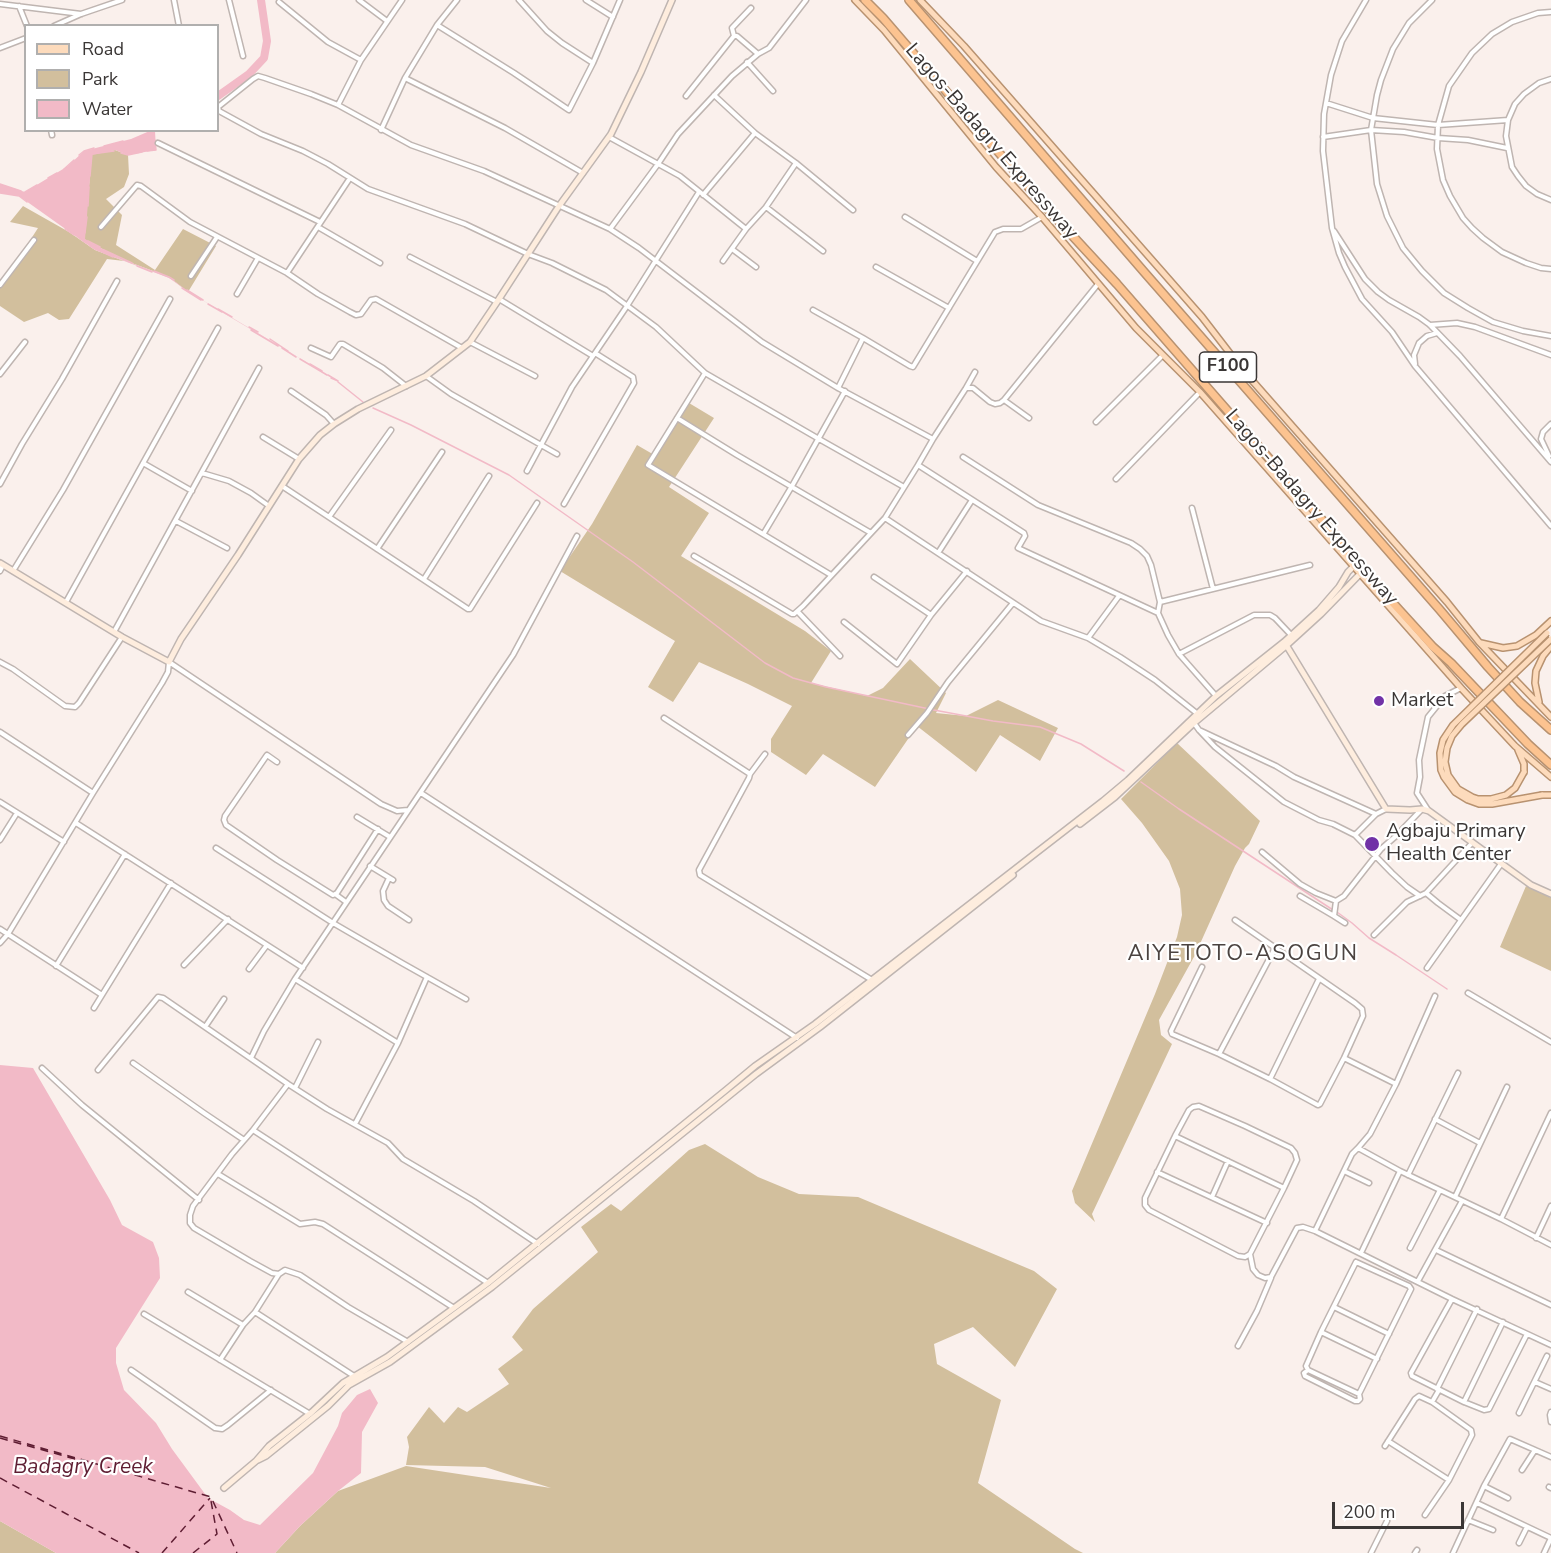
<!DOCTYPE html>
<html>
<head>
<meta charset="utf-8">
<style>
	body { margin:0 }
	#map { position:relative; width:1551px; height:1553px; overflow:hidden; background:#faf0ec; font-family:"Nunito Sans",sans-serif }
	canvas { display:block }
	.legend { position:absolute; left:24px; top:24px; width:195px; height:108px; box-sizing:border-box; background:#fff; border:2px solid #b0afae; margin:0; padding:8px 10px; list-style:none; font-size:18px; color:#3a3635 }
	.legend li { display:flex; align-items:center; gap:12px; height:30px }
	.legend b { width:30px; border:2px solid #b0afae }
	.scale { position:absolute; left:1332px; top:1502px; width:132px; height:27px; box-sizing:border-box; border:3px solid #3a3635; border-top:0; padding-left:8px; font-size:18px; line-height:21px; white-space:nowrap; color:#3a3635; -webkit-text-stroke:4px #fff; paint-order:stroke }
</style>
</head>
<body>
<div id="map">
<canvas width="1551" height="1553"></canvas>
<ul class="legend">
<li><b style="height:8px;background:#fddbbc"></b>Road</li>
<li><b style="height:16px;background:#d2bf9d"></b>Park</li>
<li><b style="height:16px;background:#f2bac7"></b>Water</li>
</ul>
<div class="scale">200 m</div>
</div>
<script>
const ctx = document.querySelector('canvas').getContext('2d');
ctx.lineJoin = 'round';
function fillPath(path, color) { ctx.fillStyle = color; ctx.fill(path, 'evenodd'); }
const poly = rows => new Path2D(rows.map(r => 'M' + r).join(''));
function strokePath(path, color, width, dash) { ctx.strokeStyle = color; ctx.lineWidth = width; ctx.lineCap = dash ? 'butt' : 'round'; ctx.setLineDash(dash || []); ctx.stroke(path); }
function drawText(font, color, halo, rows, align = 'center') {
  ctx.font = font + ' "Nunito Sans",sans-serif'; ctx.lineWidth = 4.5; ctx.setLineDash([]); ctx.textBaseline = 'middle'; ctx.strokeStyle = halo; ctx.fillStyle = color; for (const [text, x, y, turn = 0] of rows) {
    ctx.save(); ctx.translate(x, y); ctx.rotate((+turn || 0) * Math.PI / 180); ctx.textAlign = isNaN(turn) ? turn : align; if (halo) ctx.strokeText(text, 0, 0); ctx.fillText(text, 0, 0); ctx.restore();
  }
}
const green = poly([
	[115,150,128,155,129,174,124,187,106,199,122,215,116,245,155,270,183,229,216,246,188,292,169,277,121,259,84,239,92,154],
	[23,206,69,232,95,250,124,261,107,259,69,319,59,320,48,313,24,322,0,306,0,287,38,228,10,222],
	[689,403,714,418,669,487,709,513,681,556,805,631,831,651,811,683,867,696,883,688,910,659,946,693,936,713,966,716,998,700,1058,728,1040,761,1000,735,976,772,917,726,875,787,823,754,806,775,771,752,771,739,792,706,748,684,699,662,673,702,648,687,675,641,560,571,592,524,637,445,656,456],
	[1177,743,1260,821,1249,844,1245,848,1235,866,1195,955,1159,1020,1161,1035,1172,1044,1092,1214,1095,1222,1075,1203,1072,1191,1155,994,1177,937,1182,915,1180,889,1169,861,1142,823,1121,799],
	[1526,886,1551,898,1551,971,1500,947],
	[705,1144,758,1177,799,1194,858,1197,1034,1271,1057,1289,1015,1367,973,1327,934,1344,937,1364,1001,1400,978,1483,1075,1549,1083,1553,275,1553,300,1526,338,1491,406,1466,551,1488,485,1467,406,1465,409,1447,407,1437,429,1407,444,1423,458,1407,467,1412,509,1384,498,1369,523,1350,512,1337,533,1309,598,1252,581,1227,611,1204,621,1211,689,1150],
	[0,1521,56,1553,0,1553]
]);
const water = poly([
	[152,130,155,131,156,150,128,155,115,150,92,155,85,239,121,259,169,277,189,292,338,381,225,314,186,290,169,278,95,250,19,196,0,193,0,184,25,192,68,166,84,151,131,139],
	[0,1065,33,1068,110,1200,122,1225,153,1242,159,1258,160,1278,116,1348,116,1363,124,1390,156,1423,172,1449,208,1498,230,1510,244,1520,260,1525,313,1473,338,1426,342,1413,357,1395,370,1389,378,1403,362,1432,361,1473,338,1491,300,1526,275,1553,56,1553,0,1521]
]);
const stream = poly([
	[104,146,123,141],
	[147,151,156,150,155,140],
	[121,153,128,155,142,152],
	[79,155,84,151,94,148],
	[64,169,74,160],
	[90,176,92,154,114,151],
	[48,178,57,173],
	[0,184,21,191],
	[25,192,37,185],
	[0,193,19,196,27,202],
	[88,206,89,187],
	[65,229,74,235],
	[85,233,87,217],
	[78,237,86,243],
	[88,241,100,247],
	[90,246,113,257],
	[104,250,132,263],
	[137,266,152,272],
	[154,271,169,277,174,280],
	[182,288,201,300],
	[187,290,203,300],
	[208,304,222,312],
	[218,309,232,317],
	[249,327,258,332],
	[251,330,278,346],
	[270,339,288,351],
	[282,348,296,357],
	[300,359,327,375],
	[310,364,322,371],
	[328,375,338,381,331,378],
	[338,382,363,402],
	[373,408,411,425,509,475,633,562,765,663,793,678,826,687,934,710,993,721,1040,727,1081,744,1124,771],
	[1141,782,1179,809,1333,910],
	[1337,912,1352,923,1369,938,1396,955,1447,989]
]);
const river = poly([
	[218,96,249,74,264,58,267,41,261,0]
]);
const ferry = poly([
	[0,1436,211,1497,237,1553],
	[0,1438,82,1461],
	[0,1478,139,1553],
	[162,1553,210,1498],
	[193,1553,217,1534,211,1501]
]);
const street = poly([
	[174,0,179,26],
	[229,0,243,56],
	[359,0,387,21],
	[519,0,547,31,562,43,593,63],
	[586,0,613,17],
	[1366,0,1342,41,1331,75,1324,114,1323,151,1332,228,1339,253,1345,267,1362,299,1392,332,1415,366,1551,526],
	[1432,0,1409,23,1393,49,1381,80,1377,95,1371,130,1377,184,1387,216,1403,248,1422,271,1444,293,1468,308,1493,322,1523,331,1551,336],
	[279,2,328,42,361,60],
	[0,4,81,14],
	[19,6,27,26],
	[1551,12,1538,13,1512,22,1492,34,1472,53,1449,86,1438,125,1437,149,1443,180,1450,196,1463,218,1472,228,1483,238,1502,252,1526,263,1541,268,1551,269],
	[437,25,514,73,569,110,593,63,620,0],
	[54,26,81,14,122,0],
	[734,36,732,28,751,8],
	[0,48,26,38],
	[747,62,773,91],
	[405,78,505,128,583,173],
	[1551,79,1539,83,1524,94,1515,104,1508,120,1506,136,1512,167,1518,176,1526,186,1537,194,1551,200],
	[714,95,755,133,796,163,853,210],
	[686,96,734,36,737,36,758,54],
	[1326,103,1373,118,1438,125,1508,120],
	[338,105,361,60,402,0],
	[51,130,52,135],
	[381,130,405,78,437,25,457,0],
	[609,137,680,176,746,229],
	[1323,137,1371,130,1404,132,1438,138,1468,140,1507,148],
	[158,143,320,222],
	[703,195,755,133],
	[766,207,823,251],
	[905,217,977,261],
	[101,227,137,185,141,186,190,222,287,273,318,294,350,312,356,315,361,314,371,300,376,299,462,348],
	[318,227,380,263],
	[610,229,658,164,678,134,732,76,758,54,769,48,806,0],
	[1334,231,1365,279,1378,292,1389,300,1419,317,1430,325,1460,356,1551,462],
	[732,249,756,267],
	[410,257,497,302],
	[723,261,746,229,766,207,796,163],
	[876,267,949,308],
	[287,273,350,178],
	[191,276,217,237],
	[0,285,34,240],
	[237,294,258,258],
	[499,299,593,356],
	[813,310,863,338,910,366,913,367,995,232,1003,229,1021,229,1042,217],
	[1430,325,1457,323,1475,327,1551,355],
	[470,342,535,376],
	[311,348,331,357,340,344,343,344,383,368,406,386],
	[1415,364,1414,355,1419,343,1427,336,1437,333],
	[705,373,648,465,831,575],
	[0,374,25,342],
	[426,376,451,394,557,454],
	[838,388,863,338],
	[966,388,975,372],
	[291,391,326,415,334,424],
	[1004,400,1029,418],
	[677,418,737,455,871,533],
	[1096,422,1162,356],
	[263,437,299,459],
	[933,439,966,388,973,388,990,402,995,404,1000,403,1004,400,1098,284],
	[1549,456,1541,439,1543,432,1551,424],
	[963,457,1038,505,1131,543,1140,549,1147,556,1151,565,1160,602,1158,613,1168,635,1179,654,1216,696],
	[143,463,192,491],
	[527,471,572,387,627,306,699,192],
	[202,473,229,481,251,493,269,506],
	[1116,479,1200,392],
	[0,484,22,444,62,379,117,281],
	[282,486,468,609,470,609,537,503],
	[904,487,819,439,705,373,656,327,606,290,552,263,528,254,465,224,368,189,328,164,303,151,261,134,219,111,218,107,253,79,258,76,265,78,311,94,338,105,411,145,484,171,610,229,639,248,762,342,838,388,933,439,918,465],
	[564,504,634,383,633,377,595,353],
	[1192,508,1213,589],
	[329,517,391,430],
	[885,518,1041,621,1088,638,1120,657,1155,680,1199,715],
	[176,521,227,548],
	[764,533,792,486,845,391],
	[377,549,442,452],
	[938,553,972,500],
	[694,556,792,614,794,614,803,606,885,518,918,465,1024,533,1025,536,1018,548,1158,613],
	[0,571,3,565],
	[13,571,63,490,170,299],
	[874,577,931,615],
	[424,579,489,476],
	[66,602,218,328],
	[1160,602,1310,565],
	[798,612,840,656],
	[844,622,897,664,931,615,967,571],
	[114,632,259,368],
	[1088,638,1119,596],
	[1179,654,1254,615,1270,615,1275,618,1292,636],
	[0,662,13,669,65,706,75,707,79,703,122,637],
	[664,718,750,774,749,778,699,870,700,875,872,980],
	[1194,723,1199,730,1276,766,1294,777,1376,814],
	[1199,730,1215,747,1284,802,1319,820,1333,824,1355,835,1392,873,1407,887,1420,896],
	[0,732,93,793],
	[908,735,927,713,948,682,1013,603],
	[277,762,267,755,225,816,224,820,226,825,277,860,333,895,337,893,378,829],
	[750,774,765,754],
	[421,793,797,1038],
	[0,802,64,842],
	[1428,810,1417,793,1420,777,1419,760,1428,717,1445,696,1461,688],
	[357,817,390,837],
	[76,823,303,968],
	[1355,835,1376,814,1386,809],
	[0,840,17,813],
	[216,848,333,923,402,963,466,999],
	[1262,852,1300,884,1316,893,1336,901,1344,896,1381,849,1396,836,1422,809],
	[370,866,393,880],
	[389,878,383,891,384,900,388,906,409,920],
	[1426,893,1438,903,1461,920],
	[335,894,346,902],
	[1300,896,1334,916],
	[1336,901,1334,916,1345,923],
	[0,929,102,995],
	[1374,935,1407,902,1426,893,1472,843],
	[0,943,8,934,93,793,162,683,168,672,169,662,381,804,397,811,408,810],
	[184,965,228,919],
	[56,966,125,854],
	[1202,967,1171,1031,1172,1034,1219,1054,1270,1079,1316,1104,1318,1105,1320,1104,1344,1058,1363,1016,1362,1009,1355,1003,1235,920],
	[1427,968,1501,864],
	[249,969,267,945],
	[295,979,398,1043],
	[1468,993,1551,1042],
	[94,1008,171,883],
	[205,1027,224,999],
	[1219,1054,1275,948],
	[251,1058,264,1031,295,979,513,655,577,536],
	[1344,1058,1396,1084],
	[133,1063,204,1113,244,1140],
	[42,1068,82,1105,199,1200],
	[98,1070,158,997,163,998,288,1084,327,1109,388,1143,403,1159,474,1201,538,1244],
	[1270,1079,1319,979],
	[295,1088,318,1042],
	[1435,1119,1480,1143],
	[355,1124,398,1043,427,977],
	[253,1130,288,1084],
	[1175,1136,1284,1188],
	[1358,1148,1370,1134,1396,1084,1435,996],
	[1344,1171,1369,1183],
	[1157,1172,1267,1223],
	[218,1174,300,1224,315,1222,323,1224,454,1308],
	[1408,1175,1458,1073],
	[1212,1197,1228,1161],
	[1455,1197,1507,1087],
	[1501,1219,1551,1113],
	[1315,1231,1352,1154,1358,1148,1400,1171,1501,1219,1551,1245],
	[1536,1238,1551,1206],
	[1410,1248,1440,1190],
	[1436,1250,1551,1305],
	[1361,1253,1400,1171],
	[1250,1254,1284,1188,1297,1160,1295,1153,1291,1148,1245,1126,1199,1106,1193,1107,1189,1110,1175,1136,1145,1198,1145,1205,1149,1210,1238,1256,1245,1257,1250,1254,1253,1269,1258,1275,1265,1278,1271,1277,1297,1228,1303,1227,1315,1231,1452,1299,1551,1345],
	[1356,1262,1409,1286,1411,1289,1359,1394,1308,1370,1306,1366,1321,1332,1356,1262],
	[279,1274,285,1270,300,1275,348,1307,408,1342],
	[1418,1281,1462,1201],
	[188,1292,243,1325],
	[1452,1299,1411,1373,1412,1376,1464,1402,1484,1410,1489,1409,1527,1334],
	[1334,1307,1389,1334],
	[255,1312,354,1376],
	[144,1314,310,1414],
	[1321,1332,1377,1359],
	[1238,1346,1257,1311,1271,1278],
	[220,1360,243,1325,255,1312,279,1274,272,1273,250,1261,194,1228,190,1223,190,1215,193,1206,232,1154,253,1130,488,1283],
	[131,1370,215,1428,222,1429,228,1425,271,1390],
	[1308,1370,1304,1373,1305,1376,1355,1401,1358,1401,1360,1399,1359,1394],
	[1535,1382,1551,1389],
	[1437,1389,1477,1309],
	[1432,1402,1439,1390],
	[1464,1402,1503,1322],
	[1551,1412,1550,1415,1551,1422],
	[1519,1413,1547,1356],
	[1388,1441,1449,1480],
	[1385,1446,1415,1399,1419,1396,1432,1402,1471,1430,1472,1435,1449,1480,1425,1515],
	[1522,1470,1535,1450],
	[1484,1486,1508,1498],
	[1549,1487,1551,1488],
	[1477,1503,1551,1538],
	[1468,1520,1493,1530],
	[1519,1543,1527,1527],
	[1371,1553,1387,1521],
	[1415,1553,1417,1550],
	[1453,1553,1484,1486,1510,1439,1551,1457],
	[1544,1553,1551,1538]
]);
const secondary = poly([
	[0,563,122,637,169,662,181,639,238,555,299,459,320,435,334,424,358,409,426,376,470,342,497,302,559,206,611,134,641,72,672,0],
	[1285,643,1386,809,1410,810,1422,809,1429,811,1531,885,1551,894],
	[1080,824,1115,797,1194,723,1287,645,1321,614,1359,575],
	[258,1460,266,1456,328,1406,349,1385,390,1362,492,1287,756,1074,820,1027,1013,875],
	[224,1488,256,1461,269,1446,312,1412,343,1383,387,1357,488,1283,726,1090,755,1066,815,1024,1103,801,1128,780,1216,696,1284,642,1319,610,1339,587,1348,572,1354,566]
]);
const primary = poly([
	[855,0,884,30,996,167,1042,217,1136,328,1200,392,1461,688,1515,746,1551,777],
	[920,0,964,46,1202,317,1242,369,1447,602,1479,642,1551,717],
	[1481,643,1503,648,1517,646,1536,635,1551,621],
	[1539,702,1535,683,1536,671,1543,656,1551,646],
	[1518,750,1524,764,1524,772],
	[1542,795,1551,795]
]);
const highway = poly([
	[865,0,883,18,1044,205,1117,284,1308,503,1372,580,1433,647,1451,663,1528,744,1551,765],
	[909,0,1145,273,1440,610,1488,667,1520,702,1551,730]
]);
const primaryBridge = poly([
	[1524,772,1515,788,1506,795,1491,799,1478,799,1472,797,1458,789,1448,775,1445,762,1447,748,1452,736,1462,724,1551,639],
	[1542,795,1492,804,1479,804,1468,800,1455,792,1444,777,1441,770,1440,753,1443,740,1453,725,1547,633]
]);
const markers = [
	[1379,701,6,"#7132a7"],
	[1372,844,8,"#7132a7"]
];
const shields = [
	[1228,367,57]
];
const shieldNames = [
	["F100",1228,367]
];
const streetNames = [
	["Lagos-Badagry Expressway",991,142,49],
	["Lagos-Badagry Expressway",1311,508,49]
];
const poiNames = [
	["Market",1391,701],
	["Agbaju Primary",1386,832],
	["Health Center",1386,855]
];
const waterNames = [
	["Badagry Creek",83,1468]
];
const quarterNames = [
	["AIYETOTO-ASOGUN",1243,955]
];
fillPath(green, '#d2bf9d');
fillPath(water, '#f2bac7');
strokePath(stream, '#f2bac7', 1.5);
strokePath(river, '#f2bac7', 8);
strokePath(ferry, '#5e1d32', 1.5, [8, 6]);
strokePath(street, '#bfb5b1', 7);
strokePath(secondary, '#bfb5b1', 8);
strokePath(primary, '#b89270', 8);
strokePath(highway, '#b89270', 10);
strokePath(street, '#fff', 4);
strokePath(secondary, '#feedde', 5);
strokePath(primary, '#fddbbc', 5);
strokePath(highway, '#fcc390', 7);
strokePath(primaryBridge, '#b89270', 8, []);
strokePath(primaryBridge, '#fddbbc', 5);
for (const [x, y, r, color] of markers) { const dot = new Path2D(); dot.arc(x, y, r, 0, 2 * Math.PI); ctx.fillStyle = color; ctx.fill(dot); strokePath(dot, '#fff', 2); }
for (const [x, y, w] of shields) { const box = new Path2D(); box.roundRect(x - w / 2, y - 15, w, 30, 4.5); ctx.fillStyle = '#fff'; ctx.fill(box); strokePath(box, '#3a3635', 1.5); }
drawText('bold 18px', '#3a3635', null, shieldNames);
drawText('20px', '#3a3635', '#fff', streetNames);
drawText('20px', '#3a3635', '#fff', poiNames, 'left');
drawText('italic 21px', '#5e1d32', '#fff', waterNames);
ctx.letterSpacing = '1.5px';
drawText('22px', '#4b4340', '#fff', quarterNames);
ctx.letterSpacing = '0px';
</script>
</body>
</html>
